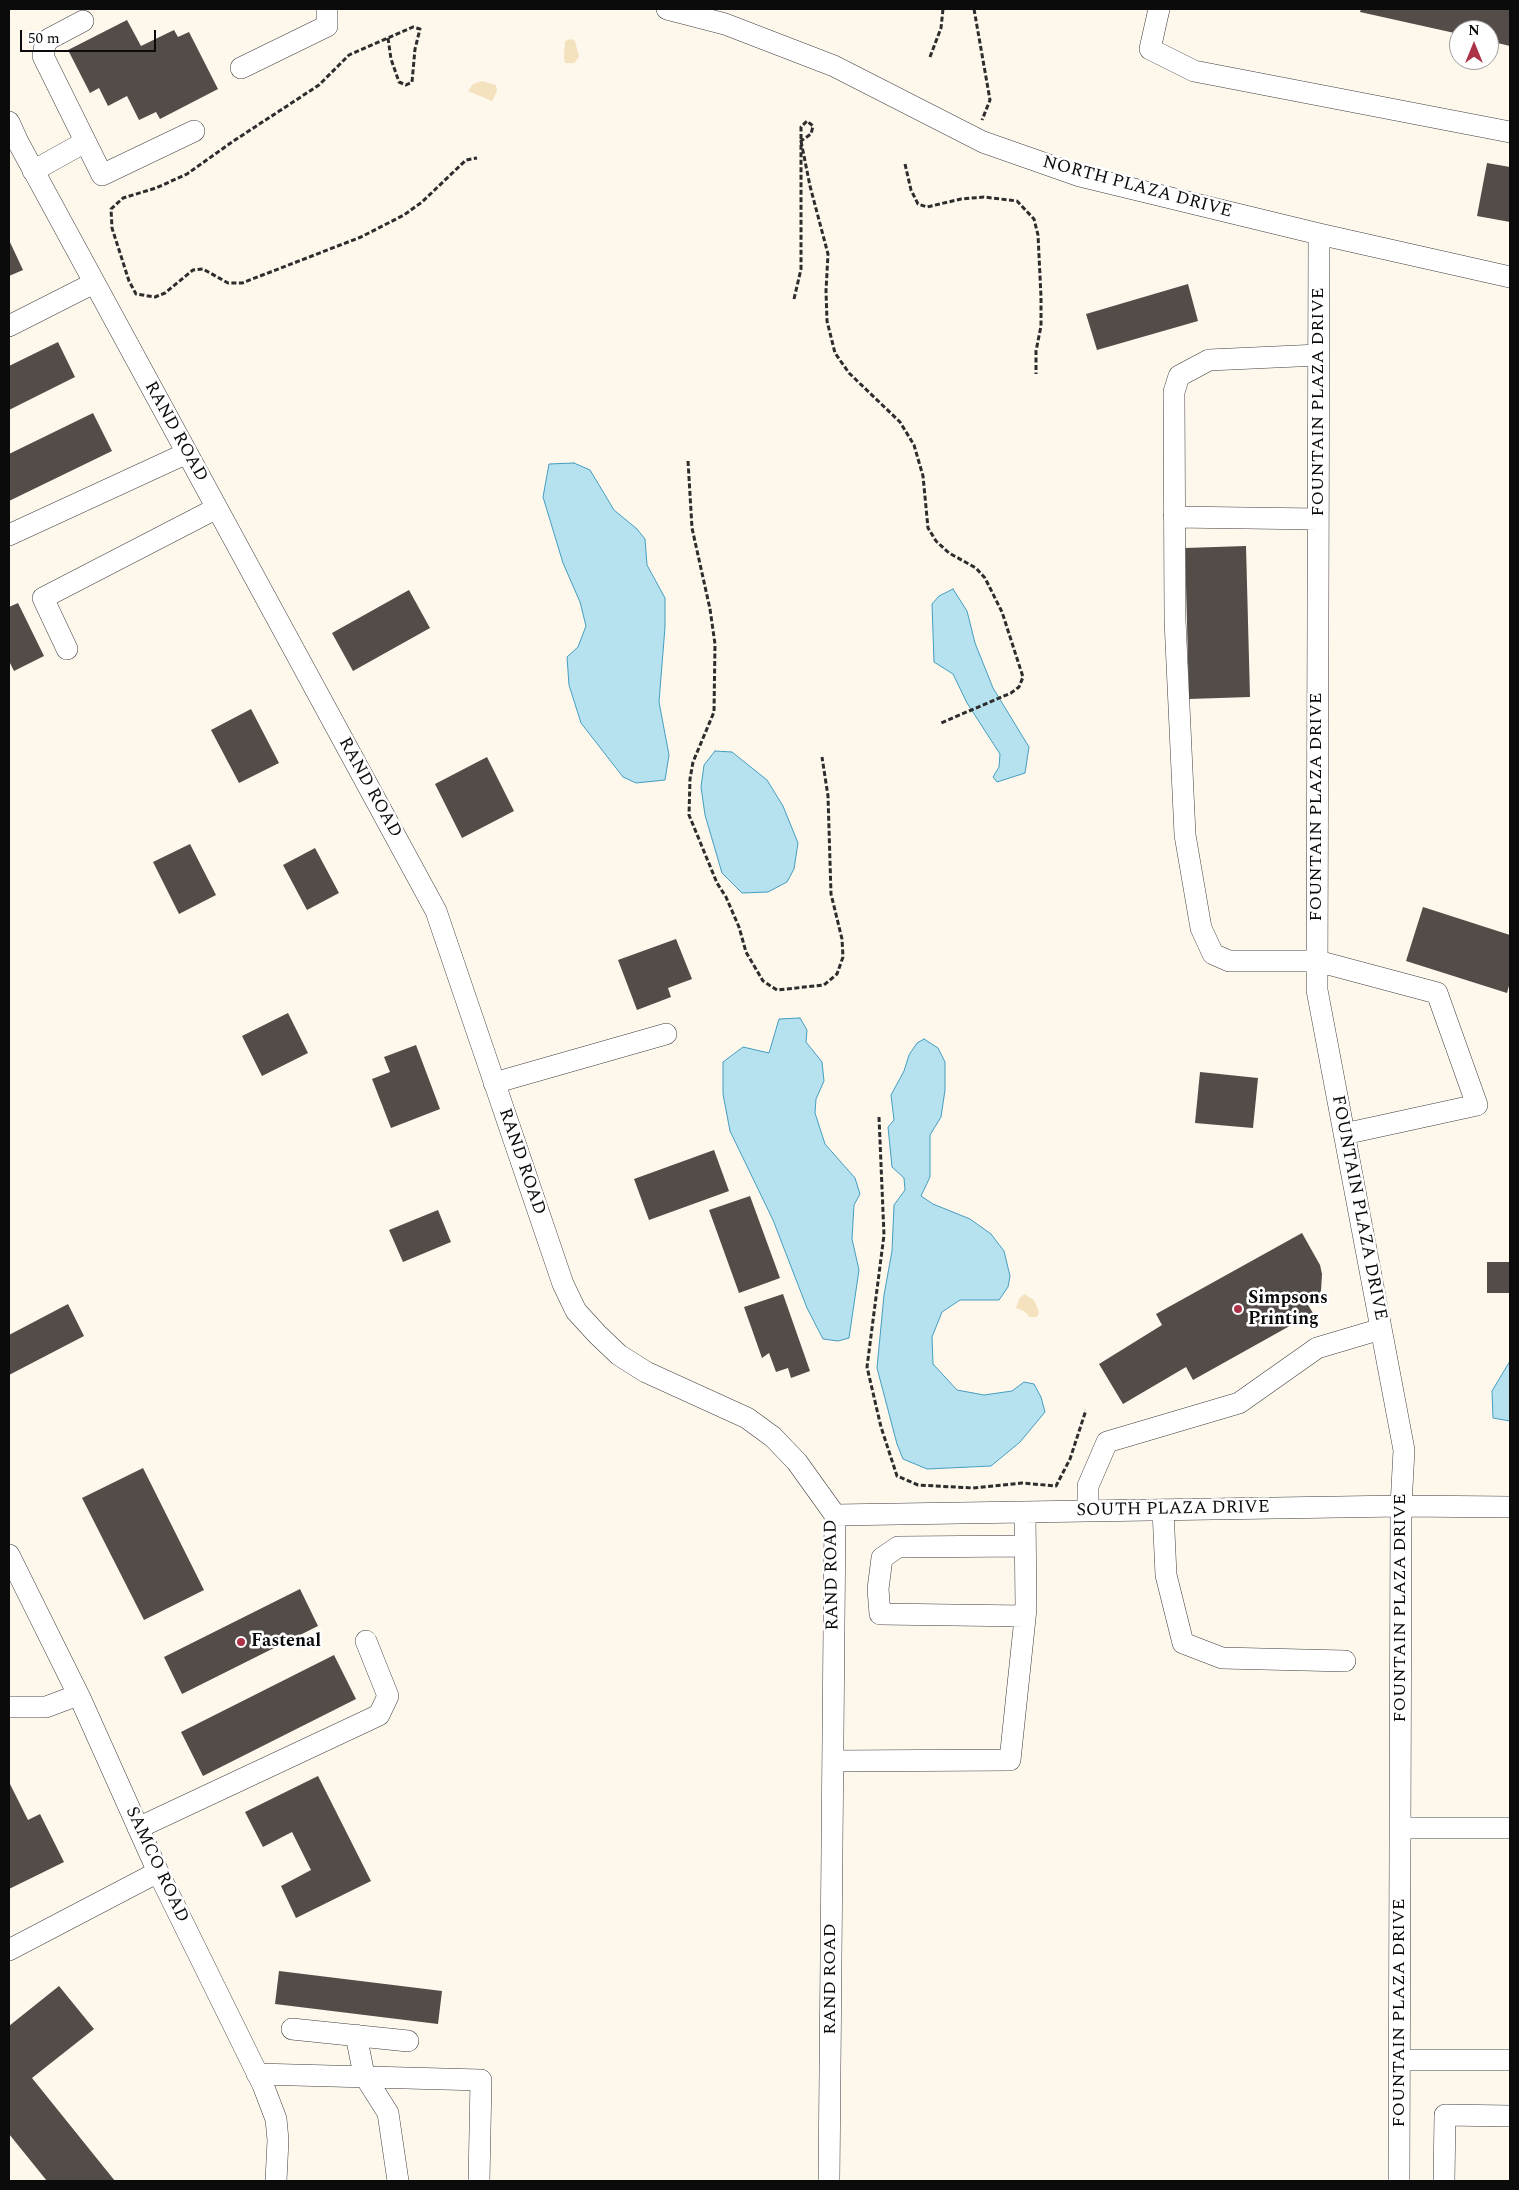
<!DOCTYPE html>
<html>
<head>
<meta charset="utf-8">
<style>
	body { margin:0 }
	#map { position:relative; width:1519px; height:2190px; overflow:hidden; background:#fdf7ec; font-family:Spectral,serif }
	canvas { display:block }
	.frame { position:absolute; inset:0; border:10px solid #0b0b0b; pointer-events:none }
	.north { position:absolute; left:1449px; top:20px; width:50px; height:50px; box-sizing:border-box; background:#fff; border:1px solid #9d9d9d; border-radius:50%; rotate:0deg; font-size:14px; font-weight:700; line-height:20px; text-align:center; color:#0b0b0b }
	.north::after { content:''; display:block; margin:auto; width:18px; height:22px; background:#ac3247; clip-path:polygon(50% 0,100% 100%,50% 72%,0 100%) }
	.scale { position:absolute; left:20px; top:30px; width:136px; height:22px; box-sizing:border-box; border:2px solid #0b0b0b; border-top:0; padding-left:6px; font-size:15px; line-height:18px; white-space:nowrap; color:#0b0b0b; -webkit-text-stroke:4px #fff; paint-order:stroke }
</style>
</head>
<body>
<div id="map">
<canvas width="1519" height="2190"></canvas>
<div class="frame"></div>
<div class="north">N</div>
<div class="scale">50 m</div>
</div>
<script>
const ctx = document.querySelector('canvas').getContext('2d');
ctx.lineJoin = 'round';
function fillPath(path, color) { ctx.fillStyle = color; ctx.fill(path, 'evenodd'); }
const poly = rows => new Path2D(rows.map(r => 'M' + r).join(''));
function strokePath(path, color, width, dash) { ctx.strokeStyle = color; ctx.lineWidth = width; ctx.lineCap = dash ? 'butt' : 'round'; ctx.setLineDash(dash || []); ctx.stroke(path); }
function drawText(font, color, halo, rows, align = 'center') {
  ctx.font = font + ' Spectral,serif'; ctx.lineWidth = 5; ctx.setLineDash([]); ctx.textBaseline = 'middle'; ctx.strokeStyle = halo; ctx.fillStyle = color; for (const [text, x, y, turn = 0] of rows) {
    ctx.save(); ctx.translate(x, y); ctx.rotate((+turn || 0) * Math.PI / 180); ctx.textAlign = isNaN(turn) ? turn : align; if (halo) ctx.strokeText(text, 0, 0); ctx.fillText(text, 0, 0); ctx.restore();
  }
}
const sand = poly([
	[571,39,575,41,579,57,574,63,565,63,564,57,565,41],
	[482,81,496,85,497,91,492,101,468,91,473,84],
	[1024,1294,1034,1300,1039,1312,1037,1317,1030,1317,1024,1311,1016,1308,1019,1299]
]);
const water = poly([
	[574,463,590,470,614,510,637,529,645,539,647,565,665,598,665,627,659,702,669,755,665,780,636,783,623,777,581,723,569,685,567,657,578,647,586,626,580,602,563,563,543,497,549,464,574,463],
	[953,589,967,611,975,643,993,688,1029,747,1025,773,997,782,993,777,999,767,1000,754,967,703,953,674,934,662,932,604,939,596,953,589],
	[715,751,732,752,767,780,783,806,798,843,794,869,787,882,768,892,742,893,722,873,705,815,701,787,704,765,715,751],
	[800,1018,807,1030,806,1042,822,1062,824,1081,816,1099,815,1113,825,1144,855,1178,860,1194,854,1205,852,1239,859,1270,849,1338,838,1341,823,1339,807,1308,773,1220,730,1131,723,1094,723,1062,743,1047,769,1053,779,1019,800,1018],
	[924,1039,938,1048,945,1062,945,1090,941,1117,930,1135,930,1177,921,1196,933,1204,970,1219,991,1234,1004,1251,1010,1276,1008,1287,999,1300,960,1300,942,1312,932,1337,933,1364,957,1390,984,1395,1012,1391,1024,1382,1034,1384,1041,1397,1045,1412,1020,1442,991,1466,927,1469,903,1459,897,1444,877,1368,884,1295,892,1251,894,1205,905,1190,904,1178,892,1167,888,1127,894,1120,891,1095,904,1071,909,1055,917,1043,924,1039],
	[1510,1361,1510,1421,1493,1418,1492,1391,1510,1361]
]);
const building = poly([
	[1361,9,1510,9,1510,46,1489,41,1489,30,1459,30,1459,34,1360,12],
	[127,20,141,46,174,30,178,37,189,32,218,89,160,119,156,112,139,120,127,96,108,106,99,88,90,93,68,50],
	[1487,163,1510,167,1510,222,1477,216],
	[9,240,23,270,9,276],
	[1188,284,1198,321,1097,350,1086,314],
	[58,342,75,377,9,410,9,366],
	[93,413,112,451,9,501,9,454],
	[1246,546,1250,697,1189,699,1185,548],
	[409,590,430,628,353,671,332,633],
	[18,603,44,656,14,671,9,661,9,607],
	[251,709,279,763,239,783,211,730],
	[487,757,514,811,462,838,435,784],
	[190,844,216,895,179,914,153,862],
	[315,848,339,893,307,910,283,865],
	[1423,907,1510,935,1510,982,1507,993,1406,961],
	[676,939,692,979,668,988,671,997,637,1010,618,960],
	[288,1013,308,1053,262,1076,242,1036],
	[416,1045,440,1109,391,1128,372,1079,390,1072,384,1057],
	[1200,1072,1258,1078,1253,1128,1195,1123],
	[714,1150,729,1191,649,1220,634,1179],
	[750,1196,780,1278,739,1293,709,1210],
	[438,1210,451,1242,403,1262,389,1230],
	[1302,1233,1320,1265,1322,1274,1321,1291,1308,1305,1313,1313,1193,1380,1186,1367,1123,1404,1099,1364,1162,1325,1156,1314],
	[1487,1262,1510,1262,1510,1293,1487,1293],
	[783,1294,810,1371,791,1378,788,1368,776,1372,769,1353,762,1358,744,1307],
	[68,1304,84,1336,9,1375,9,1335],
	[143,1468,204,1590,144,1620,82,1498],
	[300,1589,318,1626,182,1694,164,1657],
	[334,1655,356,1699,203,1776,181,1732],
	[318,1776,371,1881,296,1918,281,1886,311,1870,292,1832,263,1847,245,1812],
	[9,1782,28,1820,40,1814,64,1862,9,1889],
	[279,1971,442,1991,438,2024,275,2004],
	[59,1986,94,2029,32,2078,115,2181,47,2181,9,2134,9,2026]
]);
const path = poly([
	[974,9,990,100,982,120],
	[388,38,391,59,399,82,406,85,412,82,415,49,420,29,413,27,349,55,319,85,232,142,187,174,156,188,123,198,111,209,112,228,129,281,136,294,155,297,165,293,193,270,203,269,228,283,242,283,361,237,404,215,422,202,466,160,477,158],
	[930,57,941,28,943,9],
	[905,164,911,190,918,204,927,207,961,199,984,197,1017,201,1034,219,1038,235,1041,297,1041,326,1036,351,1036,374],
	[794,299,801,269,801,141,811,134,813,126,807,121,801,127,801,141,810,186,828,254,826,291,827,321,835,353,849,373,900,422,914,445,923,476,928,528,936,541,949,553,976,568,985,578,1002,612,1023,677,1019,687,1011,693,941,723],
	[688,461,692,528,710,609,715,644,714,712,693,762,690,779,689,815,717,883,726,897,739,927,746,952,763,981,777,990,824,985,837,974,843,957,842,939,831,894,828,796,822,757],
	[879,1117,884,1235,867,1367,881,1427,897,1476,918,1485,973,1488,1022,1483,1056,1486,1070,1459,1086,1410]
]);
const minor = poly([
	[667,9,725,24,834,66,983,142,1080,176,1319,234,1510,277],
	[1159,9,1150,49,1194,71,1510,132],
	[83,21,49,39,45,45,43,56,102,175,194,131],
	[241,68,327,26,327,9],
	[9,122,18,142,436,911,563,1284,576,1311,597,1334,619,1355,646,1372,747,1418,773,1437,797,1462,835,1515,829,2181],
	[33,171,85,142],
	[1319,234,1317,990,1404,1450,1401,1506,1399,2181],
	[9,326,94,283],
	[1319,355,1209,360,1179,376,1174,392,1175,620,1185,835,1201,928,1213,954,1229,961,1317,961,1437,993,1477,1105,1344,1134],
	[1174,517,1318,519],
	[9,535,187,453],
	[67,649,43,598,217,508],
	[494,1083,666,1034],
	[1163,1510,1166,1575,1183,1643,1222,1658,1345,1661],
	[1088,1511,1088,1486,1107,1442,1239,1403,1317,1348,1381,1329],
	[835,1515,1401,1506,1510,1507],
	[1025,1546,898,1547,882,1558,878,1589,880,1614,1025,1616],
	[9,1555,81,1700,158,1872,263,2085,276,2119,278,2140,276,2181],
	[9,1707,46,1707,78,1695],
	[833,1761,1010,1760,1026,1609,1025,1512],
	[138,1828,379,1715,388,1696,366,1641],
	[1400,1828,1510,1828],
	[9,1950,158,1872],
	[292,2029,408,2041],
	[356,2035,364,2075,388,2113,398,2181],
	[1400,2060,1510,2060],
	[257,2074,481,2080,479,2181],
	[1444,2181,1445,2115,1510,2116]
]);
const markers = [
	[1238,1309,5,"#ac3247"],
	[241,1642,5,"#ac3247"]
];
const streetNames = [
	["NORTH PLAZA DRIVE",1137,188,15],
	["FOUNTAIN PLAZA DRIVE",1319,402,-90],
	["RAND ROAD",175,432,61],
	["RAND ROAD",369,788,61],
	["FOUNTAIN PLAZA DRIVE",1317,807,-90],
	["RAND ROAD",521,1162,71],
	["FOUNTAIN PLAZA DRIVE",1358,1208,79],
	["SOUTH PLAZA DRIVE",1173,1510,-1],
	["RAND ROAD",833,1575,-91],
	["FOUNTAIN PLAZA DRIVE",1401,1608,-90],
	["SAMCO ROAD",156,1865,65],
	["RAND ROAD",831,1979,-90],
	["FOUNTAIN PLAZA DRIVE",1400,2013,-90]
];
const poiNames = [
	["Simpsons",1248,1299],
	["Printing",1248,1320],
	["Fastenal",251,1642]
];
fillPath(sand, '#f4e1bd');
fillPath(water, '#b6e1ef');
strokePath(water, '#449dbf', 1);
fillPath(building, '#534c49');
strokePath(minor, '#3e3e3e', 22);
strokePath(path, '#2d2d2d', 3, [5, 2.5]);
strokePath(minor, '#fff', 21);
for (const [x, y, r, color] of markers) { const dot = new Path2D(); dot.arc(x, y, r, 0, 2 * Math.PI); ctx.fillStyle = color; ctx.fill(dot); strokePath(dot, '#fff', 2); }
drawText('18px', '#0b0b0b', '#fff', streetNames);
drawText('bold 18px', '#0b0b0b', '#fff', poiNames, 'left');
</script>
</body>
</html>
